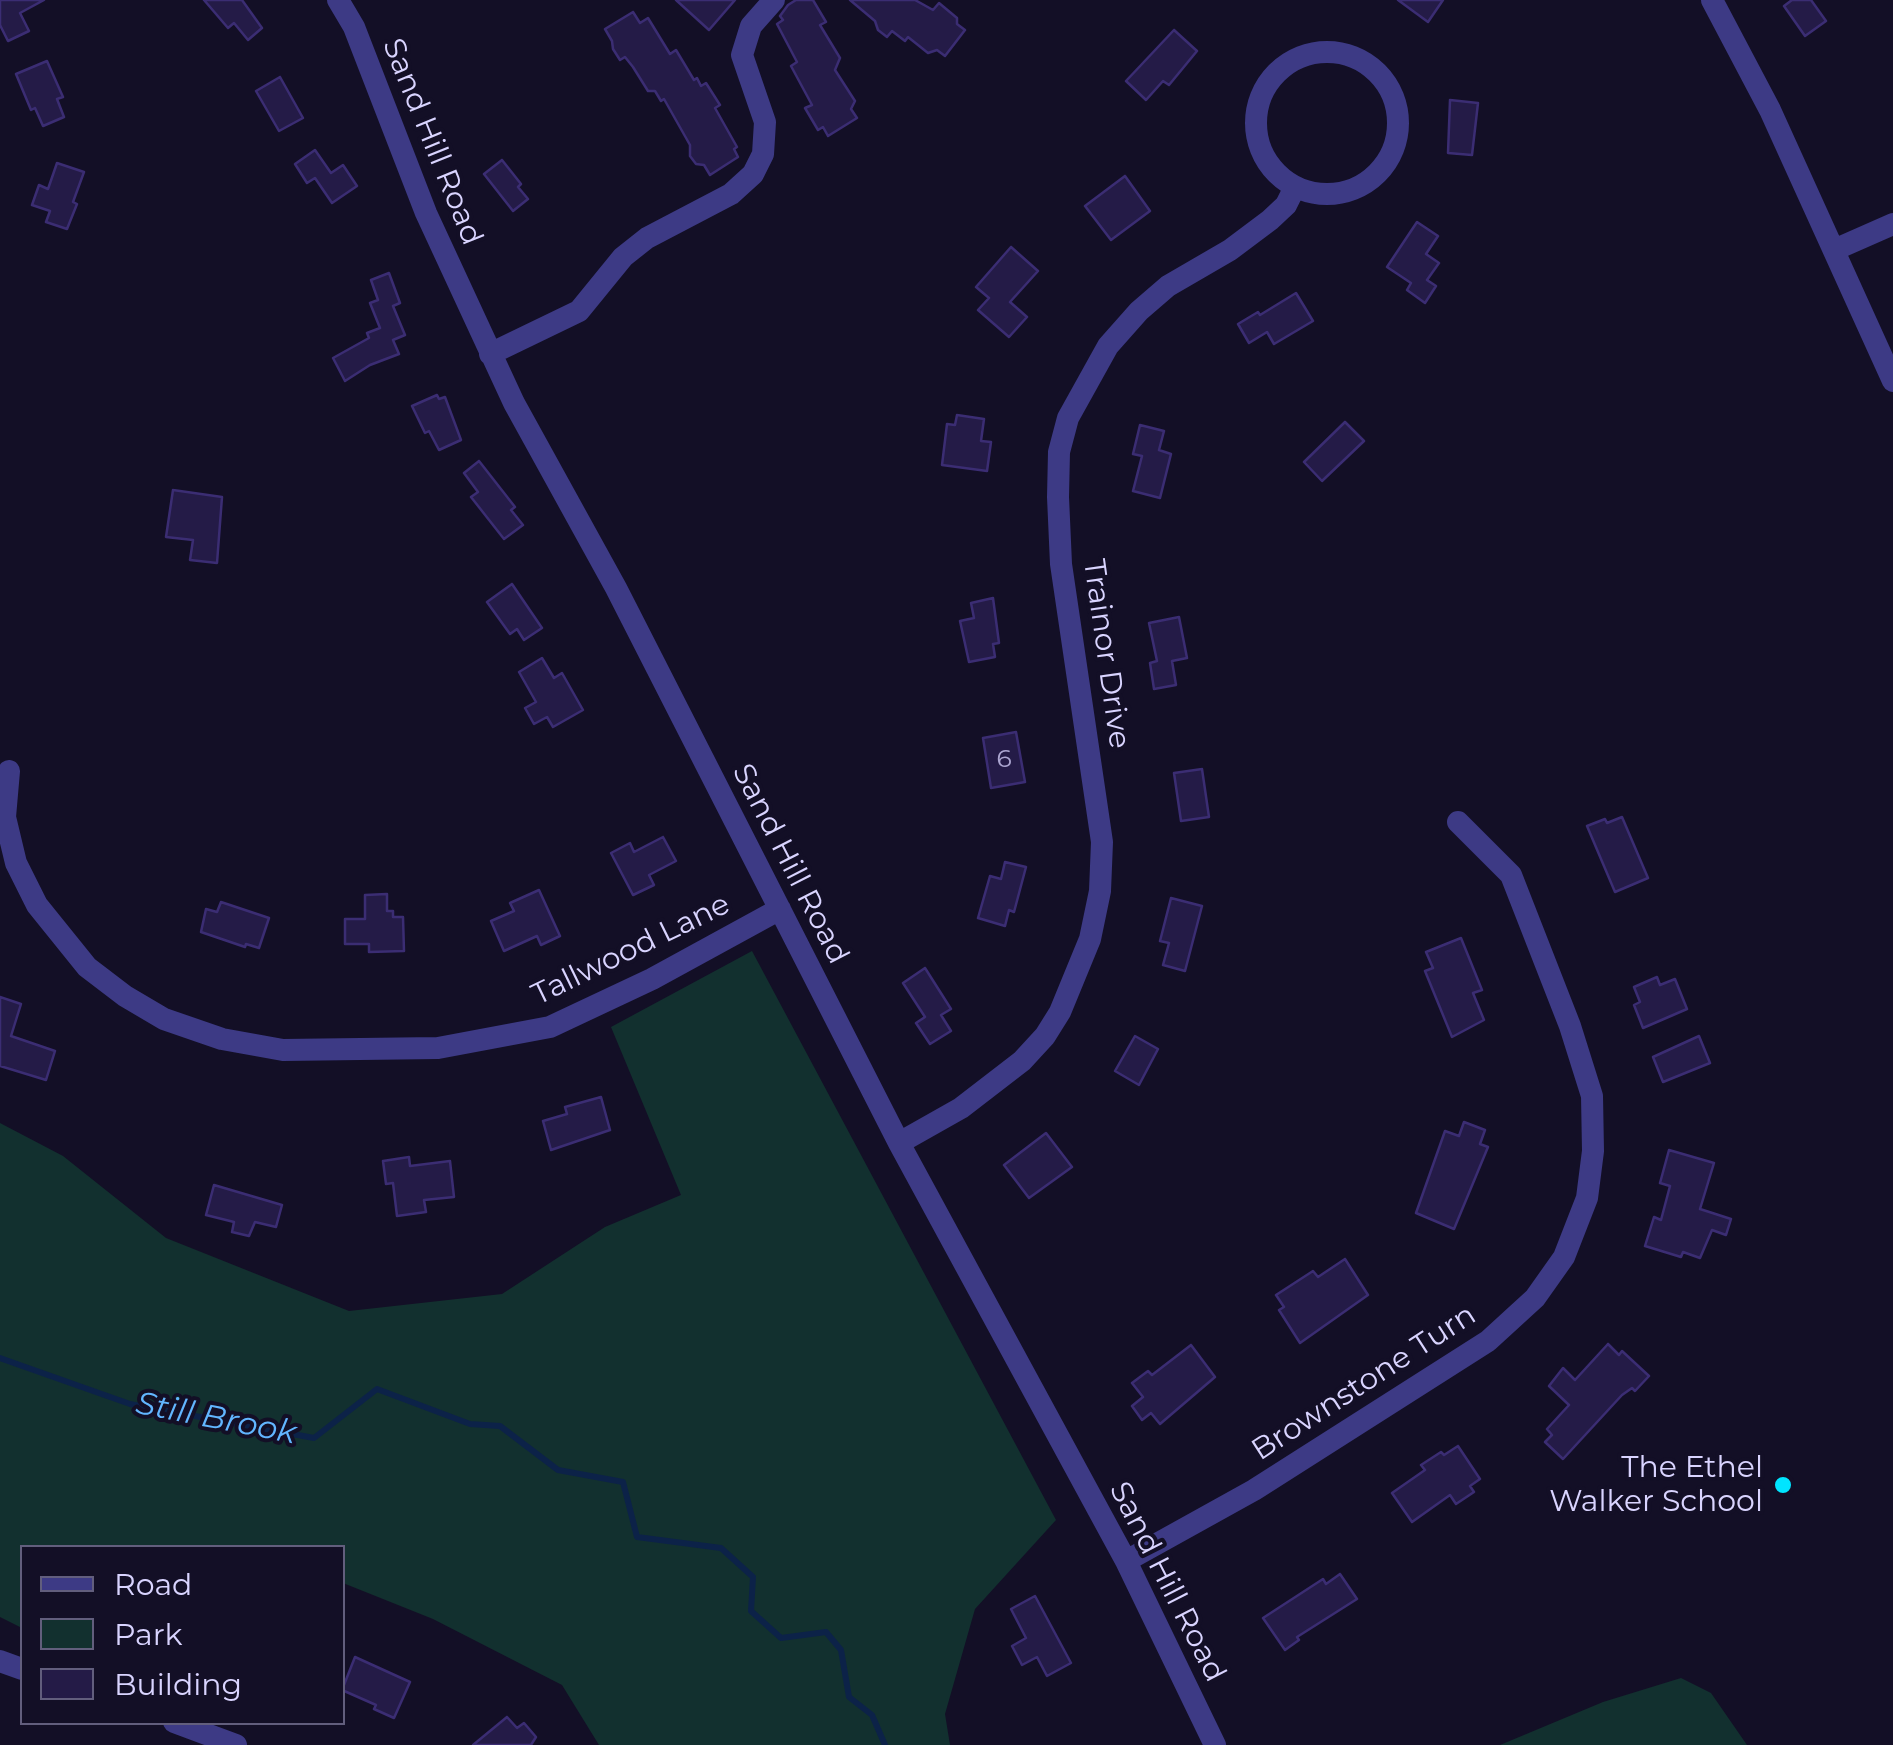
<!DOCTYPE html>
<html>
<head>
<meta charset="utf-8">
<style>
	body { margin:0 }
	#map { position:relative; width:1893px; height:1745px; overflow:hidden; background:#130f26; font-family:Montserrat,sans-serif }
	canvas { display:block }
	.legend { position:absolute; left:20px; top:1545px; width:325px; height:180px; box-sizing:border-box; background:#130f26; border:2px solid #625e7d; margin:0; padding:12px 18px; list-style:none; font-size:30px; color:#d9d4ff }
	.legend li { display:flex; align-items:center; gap:20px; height:50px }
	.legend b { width:50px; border:2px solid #625e7d }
</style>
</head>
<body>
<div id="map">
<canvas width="1893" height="1745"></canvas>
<ul class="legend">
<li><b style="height:12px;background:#3d3a85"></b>Road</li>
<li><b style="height:28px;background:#12302f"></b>Park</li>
<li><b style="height:28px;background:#241b47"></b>Building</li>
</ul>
</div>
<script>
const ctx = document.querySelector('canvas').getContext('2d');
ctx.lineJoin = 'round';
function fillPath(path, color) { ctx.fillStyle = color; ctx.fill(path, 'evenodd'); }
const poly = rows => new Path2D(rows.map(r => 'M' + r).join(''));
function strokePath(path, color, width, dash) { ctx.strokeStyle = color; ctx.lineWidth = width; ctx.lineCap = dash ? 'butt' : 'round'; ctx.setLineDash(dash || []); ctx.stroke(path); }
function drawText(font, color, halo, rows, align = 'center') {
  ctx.font = font + ' Montserrat,sans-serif'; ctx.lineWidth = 8; ctx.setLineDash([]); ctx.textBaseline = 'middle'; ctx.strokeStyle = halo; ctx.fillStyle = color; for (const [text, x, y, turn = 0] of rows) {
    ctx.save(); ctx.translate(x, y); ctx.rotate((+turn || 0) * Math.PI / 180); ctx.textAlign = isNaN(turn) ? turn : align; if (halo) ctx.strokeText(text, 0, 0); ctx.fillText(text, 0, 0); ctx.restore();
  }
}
const green = poly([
	[752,951,1056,1520,975,1609,945,1714,950,1745,599,1745,562,1685,433,1619,343,1583,342,1548,22,1548,22,1628,0,1617,0,1123,63,1156,166,1238,349,1311,502,1294,605,1227,681,1195,611,1027],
	[1681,1678,1711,1693,1747,1745,1500,1745,1603,1702]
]);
const stream = poly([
	[0,1358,130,1404,314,1438,377,1389,470,1424,500,1426,558,1470,623,1482,637,1537,721,1548,753,1577,751,1611,781,1638,826,1632,841,1650,849,1697,872,1715,885,1745]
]);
const building = poly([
	[0,0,44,0,20,13,29,31,8,41,0,25,0,0],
	[204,0,242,0,262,28,248,40,234,23,228,28,204,0],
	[676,0,735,0,709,30,676,0],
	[796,0,813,0,826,22,820,25,840,58,835,70,855,101,851,109,857,118,828,136,823,127,818,130,805,108,812,105,791,66,797,62,777,24,783,20,780,16,788,5,796,0],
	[850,0,915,0,933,10,939,3,957,18,957,24,965,30,945,56,937,50,928,53,908,37,905,41,892,31,887,37,878,30,875,21,850,0],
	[1398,0,1443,0,1428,22,1398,0],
	[1792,0,1811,0,1826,21,1805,36,1784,6,1792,0],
	[633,12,640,23,648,18,670,54,676,50,694,80,697,78,701,86,706,83,720,105,715,108,737,147,734,149,738,157,710,175,704,165,696,164,690,156,690,145,664,99,661,101,655,91,648,91,633,67,625,57,620,60,613,49,612,41,605,29,633,12],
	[1174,30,1197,51,1169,85,1163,81,1146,100,1126,81,1174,30],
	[47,61,63,97,57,99,64,117,43,126,35,108,31,110,16,74,47,61],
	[280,77,303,118,279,131,256,91,280,77],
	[1450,100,1478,103,1472,155,1448,153,1450,100],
	[315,150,331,173,343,165,357,186,332,203,315,178,307,183,295,164,315,150],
	[502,160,521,184,518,187,528,199,513,211,484,174,502,160],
	[57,163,84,172,73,202,77,204,67,229,46,222,50,211,32,205,39,185,48,189,57,163],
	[1125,176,1150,211,1111,240,1085,206,1125,176],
	[1417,222,1438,236,1426,254,1439,263,1427,280,1436,286,1425,303,1407,290,1411,283,1387,267,1417,222],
	[1011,247,1038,271,1010,302,1027,317,1009,337,978,310,989,298,976,287,1011,247],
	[389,273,400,303,393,306,405,335,393,340,399,354,370,365,345,381,333,358,369,338,367,333,380,328,370,303,378,300,371,280,389,273],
	[1296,293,1313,321,1274,344,1267,332,1249,343,1238,324,1258,312,1260,315,1296,293],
	[437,395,439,399,445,397,461,440,439,450,429,431,425,433,412,406,437,395],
	[957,415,984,419,981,441,991,442,987,471,942,465,947,424,955,425,957,415],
	[1345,422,1364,441,1322,481,1304,462,1345,422],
	[1140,425,1164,431,1159,450,1171,454,1160,498,1133,491,1142,456,1133,454,1140,425],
	[479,461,515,507,511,510,523,525,504,539,471,497,478,492,464,473,479,461],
	[173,490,222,497,217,563,190,560,193,540,166,537,173,490],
	[512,584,542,628,524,640,517,629,510,634,487,602,512,584],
	[993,598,999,643,993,644,995,657,969,662,960,621,974,618,971,603,993,598],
	[1179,617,1187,658,1172,661,1176,685,1154,689,1150,663,1157,661,1149,623,1179,617],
	[542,658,554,678,562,673,583,710,553,727,547,717,534,724,525,708,536,702,519,672,542,658],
	[1016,732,1025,782,991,788,983,738,1016,732],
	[1202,769,1209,817,1181,821,1174,773,1202,769],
	[1622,817,1648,878,1615,892,1587,826,1605,819,1607,823,1622,817],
	[663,837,676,861,649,875,654,885,633,895,611,853,630,843,634,852,663,837],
	[1005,862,1026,867,1014,912,1009,910,1005,926,978,918,990,876,1001,879,1005,862],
	[539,890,560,936,541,945,537,936,504,951,491,921,514,911,510,903,539,890],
	[387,894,387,911,393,911,393,917,403,917,404,951,369,952,369,944,345,944,345,919,365,919,365,895,387,894],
	[1171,898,1202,906,1185,971,1163,965,1169,943,1160,941,1171,898],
	[221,902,269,918,259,948,246,944,245,947,201,932,206,909,217,912,221,902],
	[1461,938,1482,990,1473,993,1484,1020,1452,1037,1425,971,1433,968,1426,952,1461,938],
	[925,968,951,1009,941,1015,951,1031,930,1044,916,1023,925,1017,903,983,925,968],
	[1657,977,1660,985,1675,979,1687,1009,1643,1028,1634,1005,1640,1002,1634,987,1657,977],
	[0,997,21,1004,11,1036,55,1051,46,1080,0,1066,0,997],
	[1135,1036,1158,1049,1139,1085,1115,1071,1135,1036],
	[1699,1036,1710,1063,1663,1082,1653,1057,1699,1036],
	[601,1097,610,1130,551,1150,543,1121,567,1114,565,1107,601,1097],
	[1464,1122,1485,1130,1480,1144,1488,1147,1454,1229,1416,1213,1445,1131,1459,1136,1464,1122],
	[1046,1133,1072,1167,1029,1198,1004,1165,1046,1133],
	[1669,1150,1714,1163,1700,1209,1731,1219,1726,1235,1712,1230,1700,1258,1683,1252,1681,1257,1645,1246,1654,1217,1661,1220,1670,1186,1660,1183,1669,1150],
	[409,1157,410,1166,450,1161,454,1197,424,1200,426,1212,397,1216,393,1183,386,1184,383,1161,409,1157],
	[214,1185,282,1205,276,1227,255,1222,249,1236,232,1232,234,1222,206,1215,214,1185],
	[1345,1259,1368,1295,1300,1343,1279,1310,1284,1307,1276,1295,1313,1271,1318,1277,1345,1259],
	[1608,1344,1619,1355,1622,1351,1649,1376,1635,1391,1632,1388,1622,1395,1563,1459,1545,1442,1552,1435,1547,1429,1569,1405,1549,1386,1563,1368,1575,1380,1608,1344],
	[1191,1345,1215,1377,1160,1424,1151,1413,1142,1420,1132,1406,1143,1397,1132,1383,1148,1371,1152,1375,1191,1345],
	[1458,1446,1480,1479,1470,1486,1474,1492,1456,1504,1450,1495,1412,1522,1392,1493,1425,1470,1421,1465,1441,1452,1444,1455,1458,1446],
	[1340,1574,1357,1599,1297,1637,1299,1640,1285,1650,1263,1618,1323,1579,1326,1584,1340,1574],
	[1035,1596,1071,1663,1047,1676,1037,1657,1022,1665,1012,1646,1026,1638,1011,1609,1035,1596],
	[355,1657,410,1682,394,1718,374,1709,376,1705,342,1690,355,1657],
	[507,1717,517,1728,524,1723,536,1737,531,1745,473,1745,507,1717]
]);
const minor = poly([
	[338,0,354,27,426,213,514,403,616,588,899,1143,1126,1561,1215,1745],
	[1712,0,1770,110,1893,381],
	'1256 123a71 71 0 1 1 142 0a71 71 0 1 1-142 0Z',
	[1834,250,1893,224],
	[490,354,579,311,623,257,647,238,731,194,753,174,763,154,765,122,742,55,751,26,774,0],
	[9,771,5,817,16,863,37,905,87,967,125,996,164,1019,222,1039,283,1050,438,1048,550,1027,652,979,780,909],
	[899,1143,961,1108,1022,1061,1045,1036,1060,1012,1090,939,1100,891,1102,842,1061,564,1058,497,1059,452,1068,418,1108,346,1139,311,1168,286,1230,250,1270,220,1286,205,1295,187],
	[1126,1561,1254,1490,1488,1341,1535,1298,1564,1257,1587,1198,1593,1151,1592,1096,1570,1026,1511,875,1458,822],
	[0,1661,22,1669],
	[174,1722,236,1745]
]);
const markers = [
	[1783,1485,10,"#00e5ff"]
];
const numberNames = [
	["6",1004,760]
];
const streetNames = [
	["Sand Hill Road",432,142,68],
	["Trainor Drive",1106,654,82],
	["Sand Hill Road",790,864,63],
	["Tallwood Lane",631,950,-26],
	["Brownstone Turn",1364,1383,-33],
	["Sand Hill Road",1167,1582,63]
];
const poiNames = [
	["The Ethel",1763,1468],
	["Walker School",1763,1502]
];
const waterNames = [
	["Still Brook",216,1419,11]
];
fillPath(green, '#12302f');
strokePath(stream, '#0c2248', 6);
fillPath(building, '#241b47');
strokePath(building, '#3b2d73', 2.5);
strokePath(minor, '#3d3a85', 22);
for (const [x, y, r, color] of markers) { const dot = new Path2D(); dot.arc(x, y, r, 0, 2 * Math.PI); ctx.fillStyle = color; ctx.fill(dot); strokePath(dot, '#130f26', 4); }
drawText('25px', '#aca6d1', null, numberNames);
drawText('30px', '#d9d4ff', '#130f26', streetNames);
drawText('30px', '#d9d4ff', '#130f26', poiNames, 'right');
drawText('italic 32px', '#62b6ff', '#130f26', waterNames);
</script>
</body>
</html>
